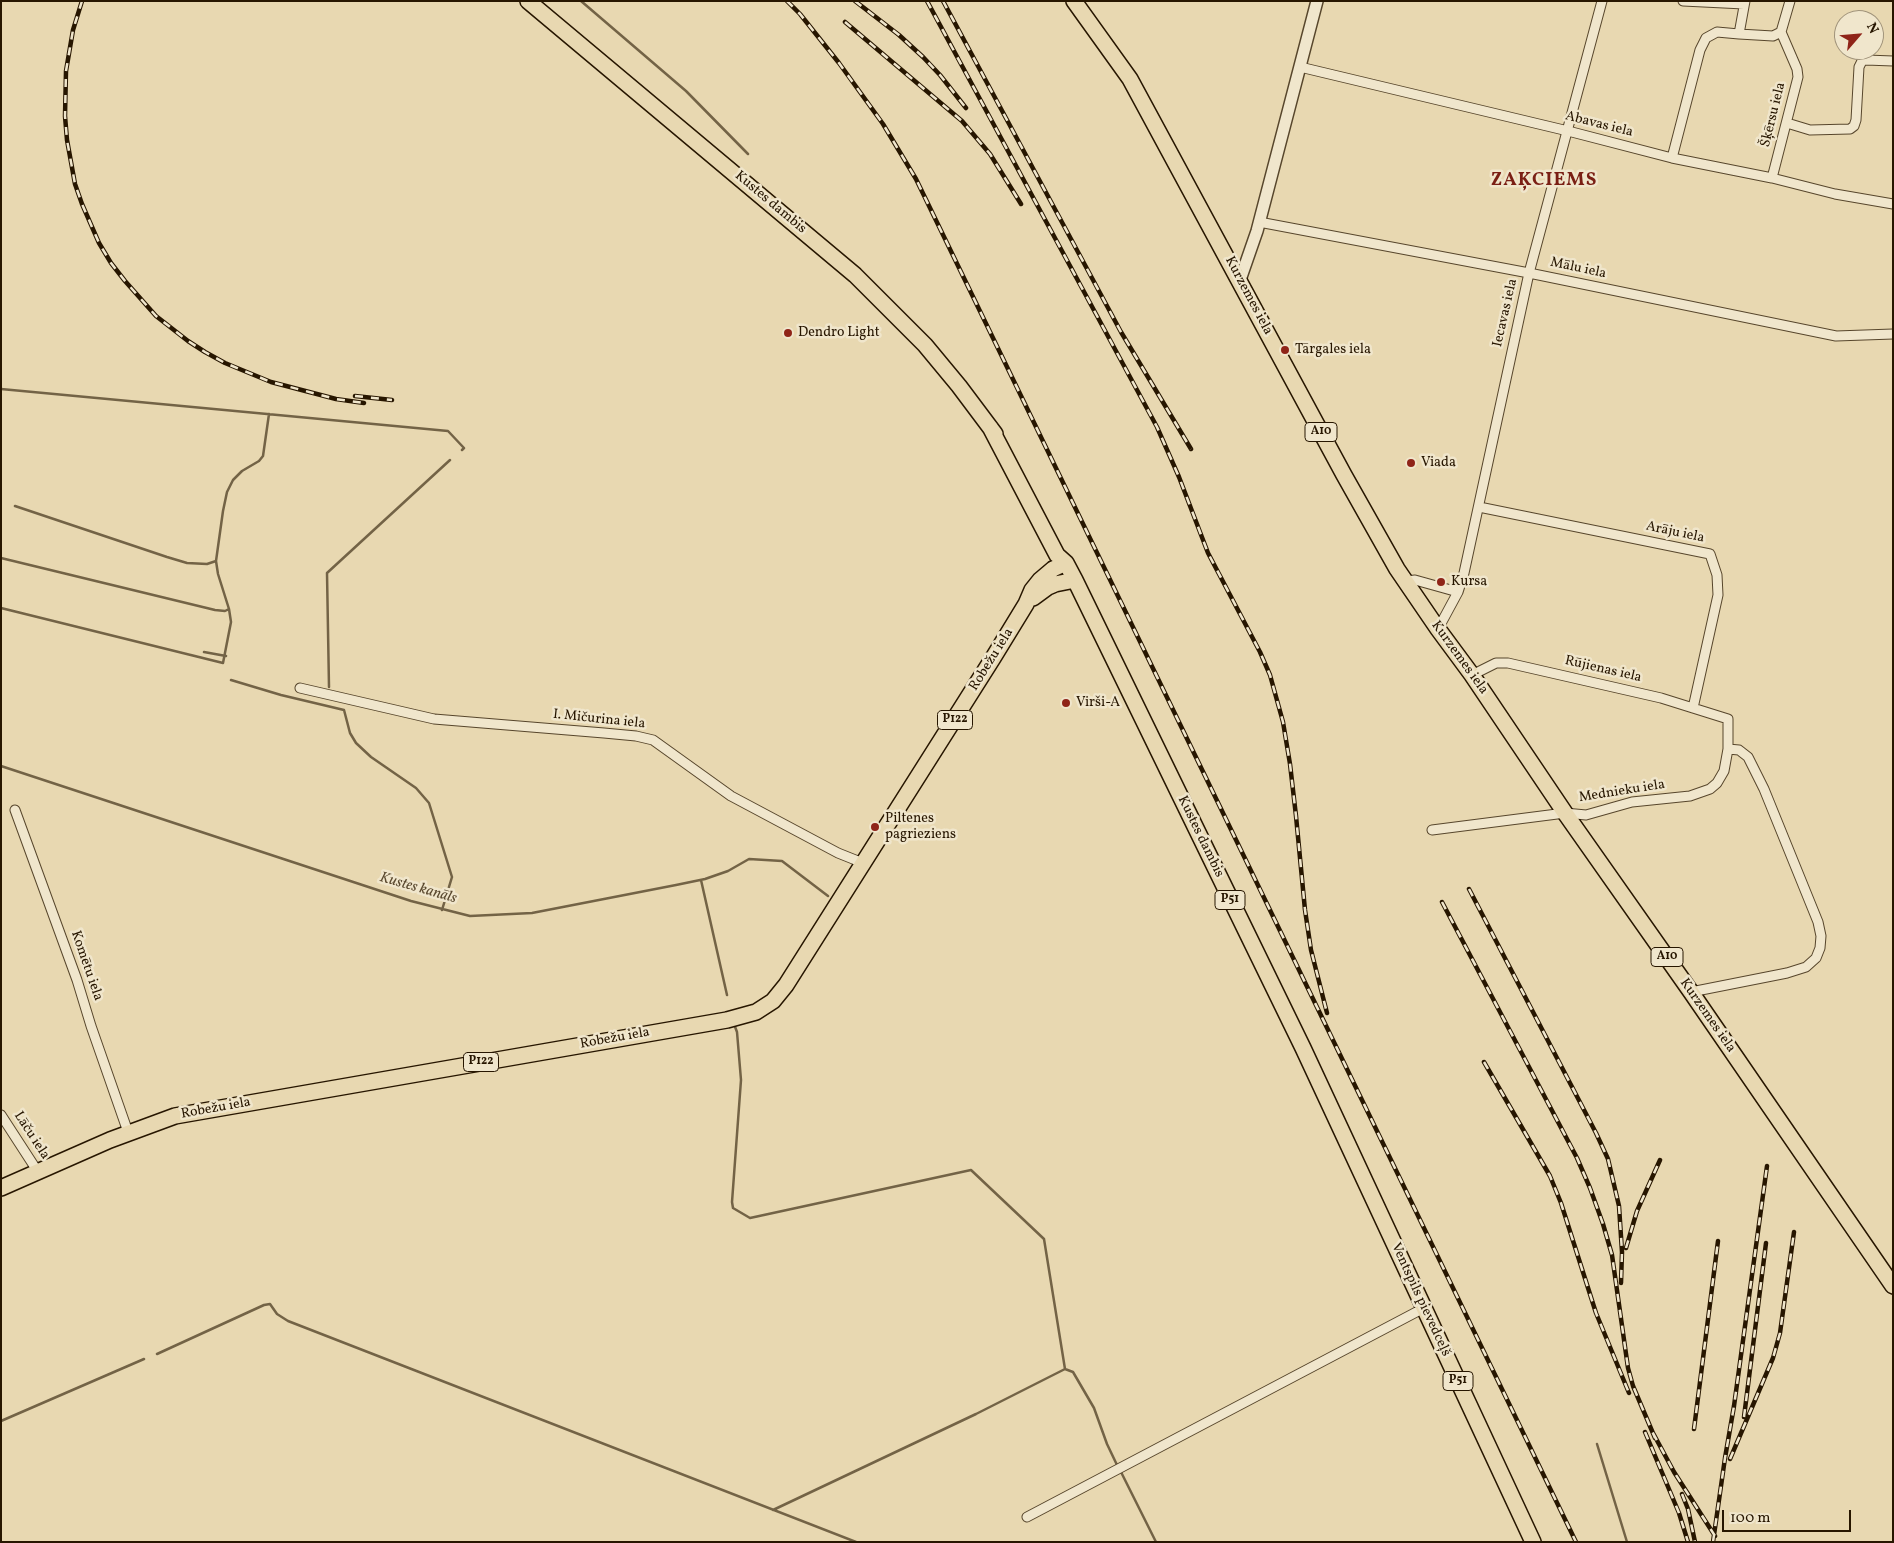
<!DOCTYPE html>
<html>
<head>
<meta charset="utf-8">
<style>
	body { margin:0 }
	#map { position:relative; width:1894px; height:1543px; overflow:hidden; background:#e8d8b1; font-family:Vollkorn,serif }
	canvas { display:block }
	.frame { position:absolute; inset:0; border:2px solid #271600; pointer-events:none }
	.north { position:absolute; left:1834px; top:10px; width:50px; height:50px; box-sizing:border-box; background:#f0e6cc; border:1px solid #a0937a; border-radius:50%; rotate:63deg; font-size:14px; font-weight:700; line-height:20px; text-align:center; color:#271600 }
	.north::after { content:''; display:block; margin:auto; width:18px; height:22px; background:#8f2418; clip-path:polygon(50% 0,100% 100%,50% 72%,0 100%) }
	.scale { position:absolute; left:1722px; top:1510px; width:129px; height:22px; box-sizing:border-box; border:2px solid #271600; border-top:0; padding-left:6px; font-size:15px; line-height:18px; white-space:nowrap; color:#271600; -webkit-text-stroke:4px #f0e6cc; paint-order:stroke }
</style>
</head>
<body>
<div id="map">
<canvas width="1894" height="1543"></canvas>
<div class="frame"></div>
<div class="north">N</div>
<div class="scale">100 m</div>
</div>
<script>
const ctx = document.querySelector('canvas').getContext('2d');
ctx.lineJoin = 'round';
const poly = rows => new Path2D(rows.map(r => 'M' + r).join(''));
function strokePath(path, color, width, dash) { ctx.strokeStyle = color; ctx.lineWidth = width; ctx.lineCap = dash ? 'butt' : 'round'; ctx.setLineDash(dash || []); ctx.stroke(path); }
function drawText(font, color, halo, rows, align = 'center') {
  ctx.font = font + ' Vollkorn,serif'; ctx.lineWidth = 5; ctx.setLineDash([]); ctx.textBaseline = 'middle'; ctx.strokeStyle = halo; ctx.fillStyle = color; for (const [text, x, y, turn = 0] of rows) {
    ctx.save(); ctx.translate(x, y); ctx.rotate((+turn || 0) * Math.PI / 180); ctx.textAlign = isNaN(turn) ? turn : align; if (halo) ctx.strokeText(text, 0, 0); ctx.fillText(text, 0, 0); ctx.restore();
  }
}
const stream = poly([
	[581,1,686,91,748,154],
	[1,389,448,431,464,448,462,450],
	[15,506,167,557,187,563,207,564,216,561],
	[1,558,215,610,225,611,229,609],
	[1,608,223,663,231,622,229,609,218,574,216,561,223,511,227,492,233,480,242,471,259,461,263,456,269,414],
	[204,652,226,656],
	[231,680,281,695,344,710,350,733,356,743,371,757,416,788,429,803,452,877,442,910],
	[329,687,327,573,450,460],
	[1,766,411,901,470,916,532,913,676,885,705,879,728,871,749,859,782,861,828,896],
	[701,880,727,995],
	[734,1024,737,1032,741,1080,732,1202,733,1208,750,1218,971,1170,1044,1239,1065,1369],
	[157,1354,264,1305,270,1304,277,1314,288,1321,856,1542],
	[1,1421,144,1359],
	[1597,1444,1627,1542],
	[1121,1472,1156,1542],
	[773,1510,976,1414,1065,1369,1073,1372,1094,1408,1107,1444,1117,1465]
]);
const minor = poly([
	[1683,1,1744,4],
	[1745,1,1739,34,1773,36,1781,32,1790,1],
	[1300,67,1568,131,1672,158,1772,178,1835,194,1893,204],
	[1787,123,1810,130,1850,129,1854,126,1856,120,1859,67,1862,61,1866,60,1893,61],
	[1672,158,1700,50,1706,38,1717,32,1739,34],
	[1772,178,1798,77,1797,69,1781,32],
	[1259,222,1529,273,1836,336,1893,334],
	[1479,507,1710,554,1717,575,1718,595,1693,708],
	[1406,581,1415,580,1458,592],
	[1438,629,1458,592,1464,573,1529,273,1602,1],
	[300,688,434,719,604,733,636,736,653,740,731,796,838,853,863,863],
	[15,810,77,980,91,1026,128,1132],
	[1432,830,1565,813,1586,815,1632,802,1690,796,1710,789,1717,783,1724,771,1728,749,1728,719,1661,698,1508,663,1496,663,1472,675],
	[1691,992,1787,973,1806,967,1816,958,1820,948,1821,936,1818,922,1764,789,1748,757,1739,750,1728,749],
	[1,1115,38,1172],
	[1027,1517,1424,1308]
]);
const tertiary = poly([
	[1240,280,1257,231,1317,1]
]);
const primary = poly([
	[528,1,855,275,925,345,959,386,995,434],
	[990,427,1057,555,1066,563,1075,580,1303,1048,1533,1542],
	[1033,598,1048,587,1055,584,1075,580],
	[1,1188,110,1140,175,1116,727,1020,756,1012,773,1001,786,985,993,658,1026,604,1032,590,1040,580,1053,569,1066,563]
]);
const trunk = poly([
	[1074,1,1130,79,1344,475,1397,569,1438,629,1472,675,1565,813,1691,992,1893,1286]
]);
const rail = poly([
	[82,1,73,30,66,71,65,116,67,140,75,184,82,204,99,243,111,263,125,281,156,316,188,341,205,352,225,363,271,382,336,399,364,403],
	[787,1,800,14,839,63,883,124,916,179,1576,1542],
	[855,1,899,35,923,57,940,75,966,108],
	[927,1,1157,427,1179,477,1208,553,1260,652,1270,675,1283,722,1290,764,1296,816,1305,910,1311,950,1327,1013],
	[943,1,1121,332,1191,449],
	[845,22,962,121,990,154,1021,204],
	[355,396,392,400],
	[1469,889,1596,1133,1608,1159,1619,1206,1622,1252,1621,1283],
	[1442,902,1577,1158,1590,1188,1603,1224,1612,1255,1628,1368,1633,1386,1655,1438],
	[1484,1062,1550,1176,1561,1203,1596,1313,1629,1393],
	[1626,1248,1637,1211,1660,1160],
	[1744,1417,1766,1243],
	[1694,1429,1718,1241],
	[1645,1432,1679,1513,1688,1542],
	[1653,1433,1674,1472,1715,1536],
	[1730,1459,1773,1358,1780,1333,1794,1232],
	[1682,1494,1688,1509,1695,1542],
	[1713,1542,1725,1458,1734,1406,1767,1166]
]);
const markers = [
	[788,333,5,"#8f2418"],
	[1285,350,5,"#8f2418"],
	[1411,463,5,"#8f2418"],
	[1441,582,5,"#8f2418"],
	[1066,703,5,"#8f2418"],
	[875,827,5,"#8f2418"]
];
const shields = [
	[1321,432,32],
	[955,720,35],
	[1230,900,30],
	[1667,957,32],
	[481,1062,35],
	[1458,1381,30]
];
const shieldNames = [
	["A10",1321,432],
	["P122",955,720],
	["P51",1230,900],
	["A10",1667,957],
	["P122",481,1062],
	["P51",1458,1381]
];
const streetNames = [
	["Šķērsu iela",1774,115,-76],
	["Abavas iela",1599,125,14],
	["Kustes dambis",770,203,40],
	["Mālu iela",1578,269,12],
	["Kurzemes iela",1248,296,62],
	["Iecavas iela",1506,313,-77],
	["Arāju iela",1675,533,12],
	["Kurzemes iela",1459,658,54],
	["Robežu iela",992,660,-58],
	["Rūjienas iela",1603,670,13],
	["I. Mičurina iela",599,720,6],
	["Mednieku iela",1622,792,-9],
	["Kustes dambis",1200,837,64],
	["Komētu iela",86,966,71],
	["Kurzemes iela",1707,1016,55],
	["Robežu iela",615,1039,-10],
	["Robežu iela",216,1109,-10],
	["Lāču iela",31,1136,57],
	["Ventspils pievedceļš",1420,1300,65]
];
const poiNames = [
	["Dendro Light",798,333],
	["Tārgales iela",1295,350],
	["Viada",1421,463],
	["Kursa",1451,582],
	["Virši-A",1076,703],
	["Piltenes",885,819],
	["pagrieziens",885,835]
];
const waterNames = [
	["Kustes kanāls",418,889,16]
];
const districtNames = [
	["ZAĶCIEMS",1544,182]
];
strokePath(stream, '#736346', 2.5);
strokePath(minor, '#57462c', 11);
strokePath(tertiary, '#57462c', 14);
strokePath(primary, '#271600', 18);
strokePath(trunk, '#271600', 18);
strokePath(minor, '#f0e6cc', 9);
strokePath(tertiary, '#f0e6cc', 11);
strokePath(primary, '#e8d8b1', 15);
strokePath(trunk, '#e8d8b1', 15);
strokePath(rail, '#271600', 4.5);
strokePath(rail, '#f0e6cc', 2.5, [8]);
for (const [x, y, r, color] of markers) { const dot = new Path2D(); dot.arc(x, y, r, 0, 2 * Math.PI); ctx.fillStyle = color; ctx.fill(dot); strokePath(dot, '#f0e6cc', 2); }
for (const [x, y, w] of shields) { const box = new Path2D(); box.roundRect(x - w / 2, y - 9.5, w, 19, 4); ctx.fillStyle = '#f0e6cc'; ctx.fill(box); strokePath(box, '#271600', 1); }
drawText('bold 12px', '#271600', null, shieldNames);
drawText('14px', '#271600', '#f0e6cc', streetNames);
drawText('14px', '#271600', '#f0e6cc', poiNames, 'left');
drawText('italic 15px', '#5a492f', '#f0e6cc', waterNames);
ctx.letterSpacing = '1px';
drawText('bold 19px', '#7a1f14', '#f0e6cc', districtNames);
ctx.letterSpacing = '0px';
</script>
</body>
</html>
